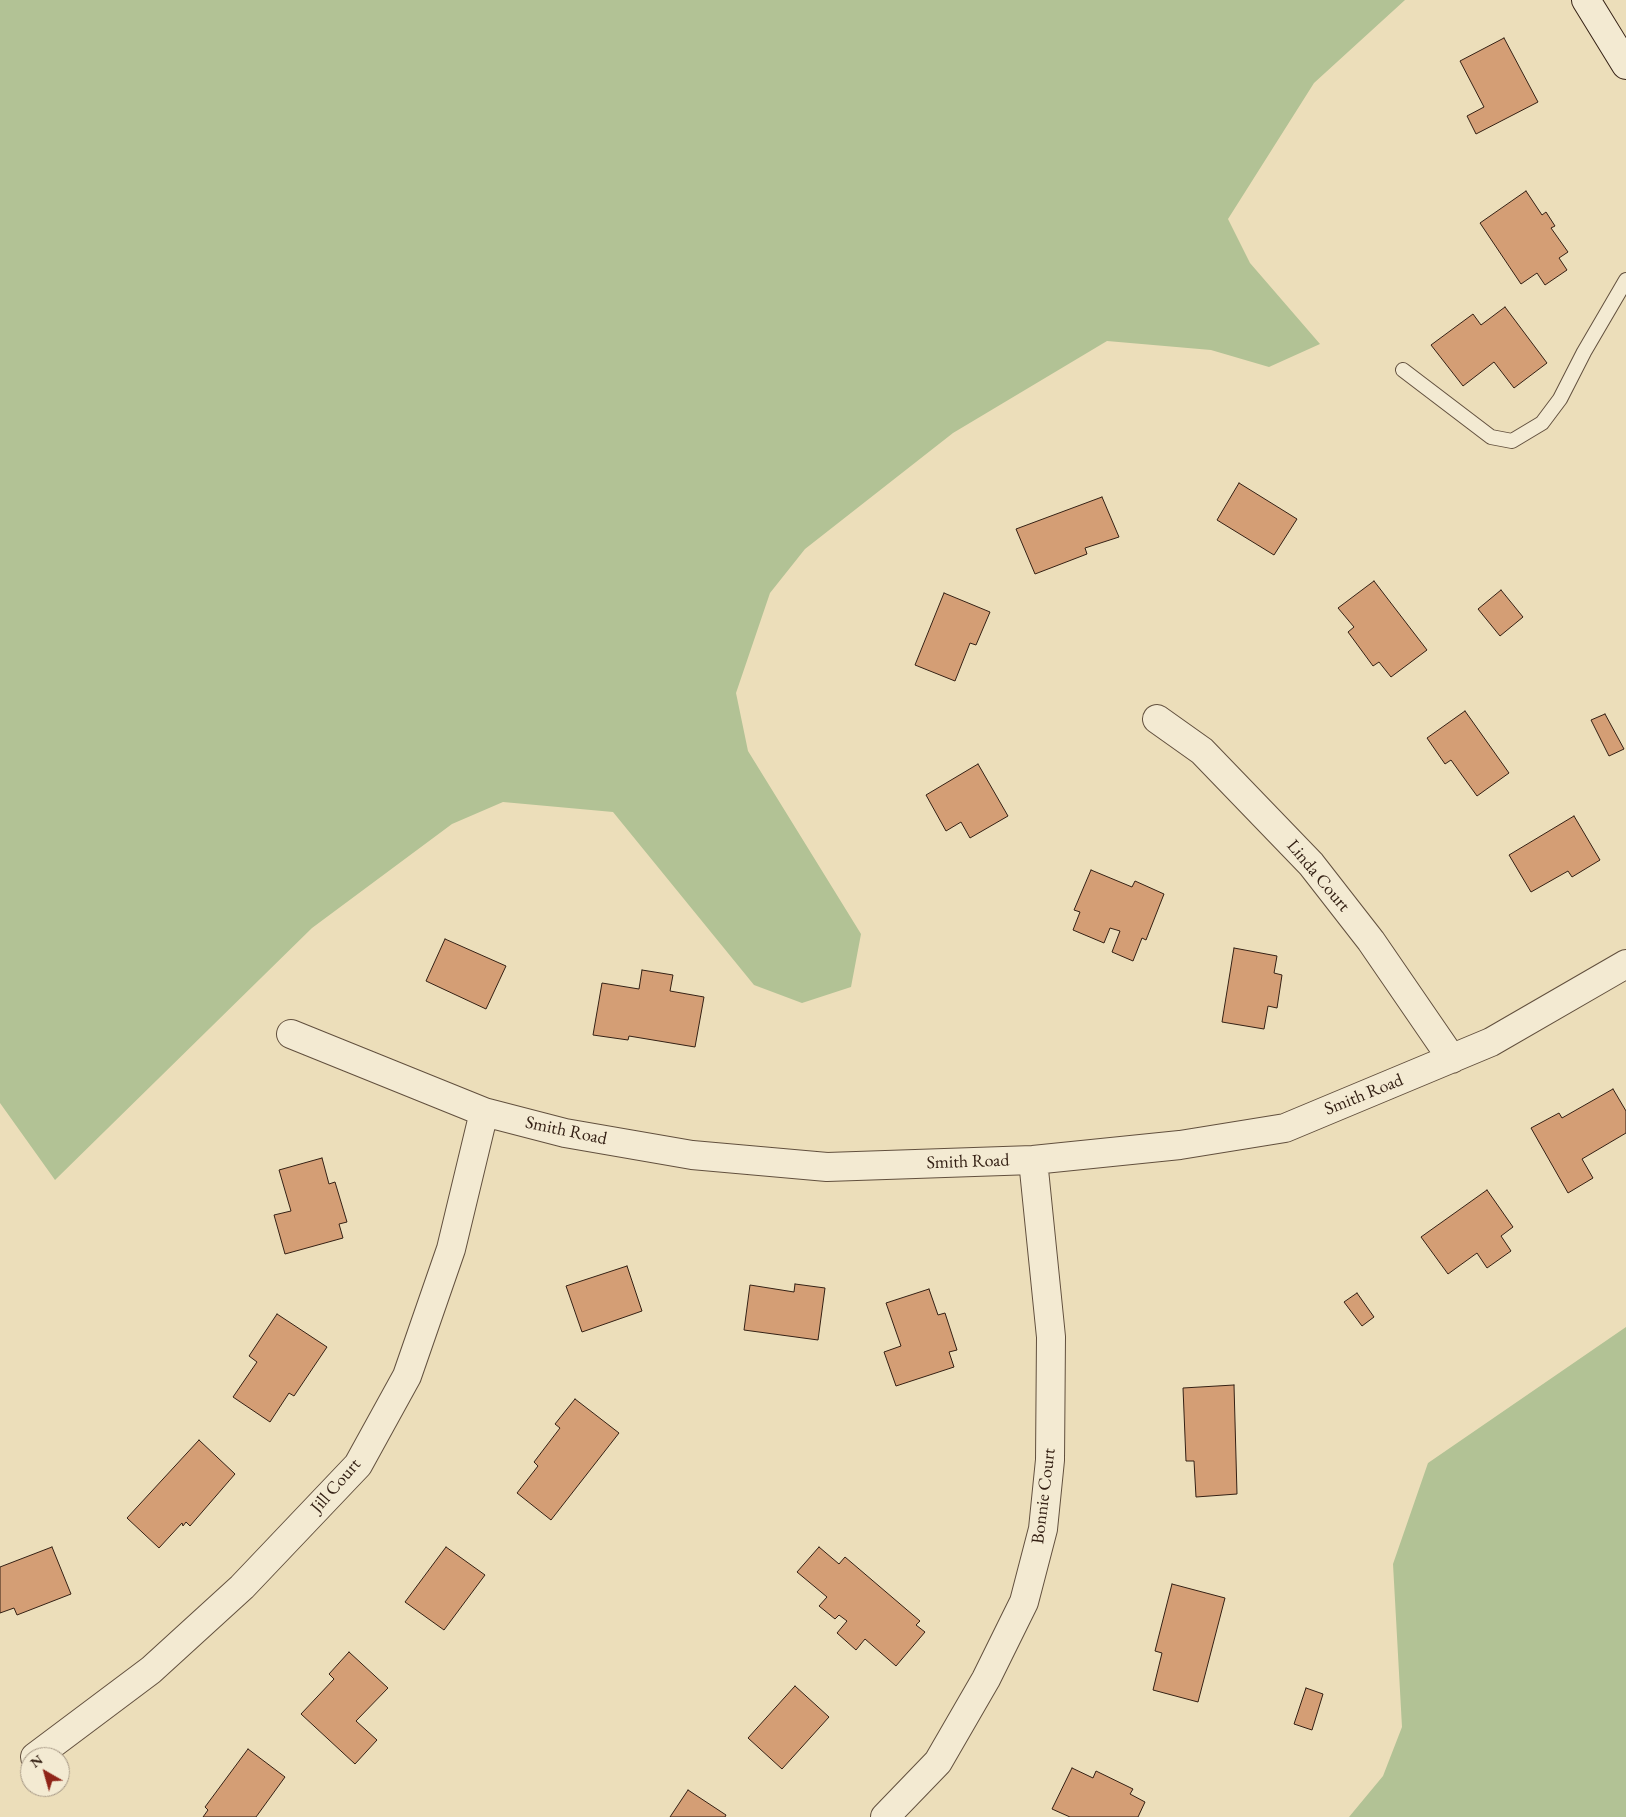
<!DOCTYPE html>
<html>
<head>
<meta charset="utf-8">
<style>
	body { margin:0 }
	#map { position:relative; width:1626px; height:1817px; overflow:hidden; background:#ecdeba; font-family:"EB Garamond",serif }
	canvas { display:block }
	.north { position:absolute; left:20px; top:1747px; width:50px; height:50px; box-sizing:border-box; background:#f3ead2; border:1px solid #a79986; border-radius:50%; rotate:322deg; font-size:14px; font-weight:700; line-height:20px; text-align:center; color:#342014 }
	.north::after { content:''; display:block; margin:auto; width:18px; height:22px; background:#8f2418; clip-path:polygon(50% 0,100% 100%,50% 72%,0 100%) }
</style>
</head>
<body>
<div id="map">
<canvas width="1626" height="1817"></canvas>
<div class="north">N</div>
</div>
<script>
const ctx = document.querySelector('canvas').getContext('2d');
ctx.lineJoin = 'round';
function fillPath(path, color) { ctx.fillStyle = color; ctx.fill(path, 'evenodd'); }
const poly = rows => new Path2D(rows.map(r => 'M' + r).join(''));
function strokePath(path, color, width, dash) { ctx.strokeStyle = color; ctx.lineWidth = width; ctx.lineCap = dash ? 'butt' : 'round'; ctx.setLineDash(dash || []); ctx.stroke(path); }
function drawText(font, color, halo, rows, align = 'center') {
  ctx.font = font + ' "EB Garamond",serif'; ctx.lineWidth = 4; ctx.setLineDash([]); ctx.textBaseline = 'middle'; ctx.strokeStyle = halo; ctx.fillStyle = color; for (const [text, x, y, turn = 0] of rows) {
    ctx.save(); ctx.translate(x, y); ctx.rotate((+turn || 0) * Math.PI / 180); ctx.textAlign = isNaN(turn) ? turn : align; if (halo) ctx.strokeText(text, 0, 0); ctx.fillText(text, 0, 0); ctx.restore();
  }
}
const green = poly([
	[0,0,1405,0,1314,83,1228,219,1250,263,1320,344,1269,367,1211,350,1107,341,953,433,805,549,770,593,736,693,748,751,861,934,851,987,802,1003,754,985,613,812,503,802,452,824,312,928,55,1180,0,1103],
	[1626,1327,1626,1817,1349,1817,1383,1776,1402,1727,1393,1564,1428,1463]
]);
const building = poly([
	[1504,38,1538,102,1476,134,1467,116,1484,107,1460,61,1504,38],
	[1526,191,1542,215,1546,212,1555,226,1551,228,1568,252,1559,258,1567,270,1545,285,1537,273,1521,284,1480,223,1526,191],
	[1505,307,1547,363,1514,388,1494,362,1463,386,1431,345,1473,314,1481,325,1505,307],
	[1239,483,1297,519,1274,555,1217,520,1239,483],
	[1102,497,1119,537,1085,548,1087,554,1035,574,1016,529,1102,497],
	[1374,581,1427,650,1391,677,1379,662,1373,666,1348,632,1354,627,1338,608,1374,581],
	[1501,590,1523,617,1500,636,1478,609,1501,590],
	[944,593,990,612,976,645,970,643,955,681,915,665,944,593],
	[1465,711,1509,773,1477,796,1451,760,1445,764,1427,738,1465,711],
	[1605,714,1624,749,1609,756,1591,720,1605,714],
	[978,764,1008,816,970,838,961,822,946,831,926,795,978,764],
	[1574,816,1600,860,1572,877,1568,871,1531,892,1509,855,1574,816],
	[1091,870,1132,887,1135,881,1164,894,1146,940,1142,938,1133,961,1112,952,1120,931,1110,928,1104,943,1073,930,1080,912,1074,910,1091,870],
	[445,939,506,966,486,1009,426,981,445,939],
	[1234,948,1277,956,1274,973,1282,975,1277,1008,1268,1006,1264,1029,1222,1022,1234,948],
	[642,970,673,975,670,991,704,997,695,1047,629,1036,628,1040,593,1035,602,983,639,989,642,970],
	[1613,1089,1626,1111,1626,1133,1582,1159,1593,1178,1568,1193,1531,1128,1559,1113,1562,1118,1613,1089],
	[322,1158,329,1184,335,1182,347,1222,339,1224,343,1238,285,1254,274,1215,291,1211,279,1170,322,1158],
	[1487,1190,1513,1227,1501,1236,1511,1251,1487,1268,1477,1253,1448,1274,1421,1237,1487,1190],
	[627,1266,642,1311,582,1332,566,1286,627,1266],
	[795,1284,825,1288,818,1340,744,1330,750,1285,794,1292,795,1284],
	[929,1289,938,1315,945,1313,957,1350,949,1352,954,1367,896,1386,884,1352,901,1346,886,1303,929,1289],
	[1357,1293,1374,1317,1362,1326,1344,1302,1357,1293],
	[277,1314,327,1347,294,1396,289,1393,270,1422,233,1397,257,1362,249,1356,277,1314],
	[1234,1385,1237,1494,1196,1497,1194,1461,1186,1461,1183,1388,1234,1385],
	[575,1399,619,1433,551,1520,517,1493,538,1466,534,1462,560,1428,555,1424,575,1399],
	[199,1440,235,1474,190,1526,186,1522,183,1526,182,1523,159,1548,127,1518,199,1440],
	[52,1547,71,1594,17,1615,14,1608,0,1613,0,1567,52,1547],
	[446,1547,485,1575,444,1630,405,1602,446,1547],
	[819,1547,839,1564,845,1557,920,1621,916,1625,925,1632,896,1666,865,1639,856,1650,837,1633,847,1621,839,1615,835,1619,819,1606,827,1597,797,1572,819,1547],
	[1172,1584,1225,1598,1198,1702,1153,1690,1162,1653,1155,1651,1172,1584],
	[349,1652,388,1688,356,1721,377,1740,355,1764,301,1714,334,1679,329,1674,349,1652],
	[795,1686,829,1717,782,1769,748,1738,795,1686],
	[1306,1688,1323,1694,1312,1730,1294,1724,1306,1688],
	[248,1749,285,1777,256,1817,203,1817,208,1810,205,1807,248,1749],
	[1072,1768,1093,1778,1096,1771,1133,1789,1130,1794,1145,1802,1138,1817,1070,1817,1052,1809,1072,1768],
	[688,1790,726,1815,725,1817,670,1817,688,1790]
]);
const lane = poly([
	[1403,370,1491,437,1512,441,1542,423,1560,399,1584,352,1626,280]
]);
const street = poly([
	[1157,719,1202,751,1311,864,1371,941,1452,1059],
	[291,1034,484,1112,565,1133,692,1155,827,1167,1033,1160,1180,1145,1285,1128,1491,1042,1626,964],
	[35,1757,151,1670,242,1587,358,1465,407,1376,451,1249,484,1112],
	[885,1817,938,1762,986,1679,1024,1602,1043,1529,1050,1460,1051,1337,1033,1160]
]);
const secondary = poly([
	[1586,0,1626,65]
]);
const streetNames = [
	["Linda Court",1318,876,50],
	["Smith Road",1364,1095,-22],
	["Smith Road",566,1131,12],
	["Smith Road",968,1162,-2],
	["Jill Court",336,1486,-49],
	["Bonnie Court",1044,1496,-83]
];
fillPath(green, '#b2c295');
fillPath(building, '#d49e75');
strokePath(building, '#342014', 1);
strokePath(lane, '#62503e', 16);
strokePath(street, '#62503e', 30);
strokePath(secondary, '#342014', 30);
strokePath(lane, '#f3ead2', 14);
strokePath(street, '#f3ead2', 28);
strokePath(secondary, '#f3ead2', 28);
drawText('18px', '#342014', '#f3ead2', streetNames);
</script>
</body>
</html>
